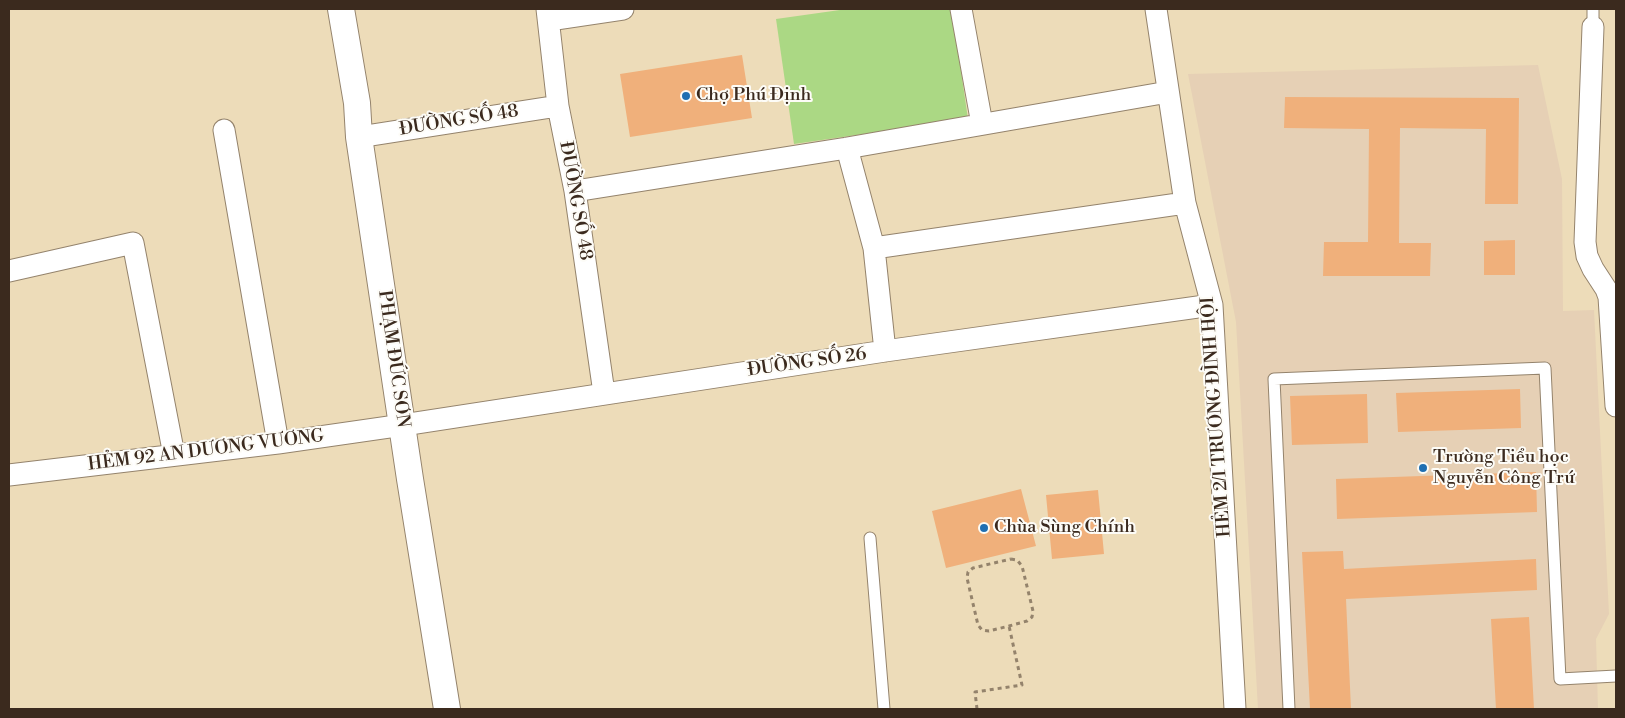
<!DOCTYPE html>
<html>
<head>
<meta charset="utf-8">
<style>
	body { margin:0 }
	#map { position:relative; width:1625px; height:718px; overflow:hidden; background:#eddcb9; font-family:"Libre Bodoni",serif }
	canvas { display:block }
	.frame { position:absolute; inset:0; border:10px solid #3b2a1e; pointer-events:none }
</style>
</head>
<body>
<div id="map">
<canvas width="1625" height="718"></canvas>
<div class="frame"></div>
</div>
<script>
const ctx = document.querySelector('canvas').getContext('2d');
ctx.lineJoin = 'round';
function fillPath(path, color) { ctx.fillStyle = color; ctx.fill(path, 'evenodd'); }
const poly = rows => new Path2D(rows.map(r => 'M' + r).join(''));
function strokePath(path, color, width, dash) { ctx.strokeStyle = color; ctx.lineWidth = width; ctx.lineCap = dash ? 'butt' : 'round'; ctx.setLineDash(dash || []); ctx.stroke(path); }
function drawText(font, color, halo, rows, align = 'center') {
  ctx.font = font + ' "Libre Bodoni",serif'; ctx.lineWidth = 4; ctx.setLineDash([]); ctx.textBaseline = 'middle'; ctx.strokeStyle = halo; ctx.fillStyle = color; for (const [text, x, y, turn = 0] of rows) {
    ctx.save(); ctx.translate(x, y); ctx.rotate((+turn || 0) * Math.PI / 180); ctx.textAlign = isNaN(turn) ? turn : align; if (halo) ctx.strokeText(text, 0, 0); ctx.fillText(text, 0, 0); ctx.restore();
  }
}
const built = poly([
	[1538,65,1562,179,1563,311,1594,310,1609,614,1596,639,1598,709,1258,709,1236,322,1188,74]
]);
const green = poly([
	[847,9,952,9,968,119,794,144,776,19]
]);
const building = poly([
	[742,55,752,118,630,137,620,74],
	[1285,97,1519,98,1518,204,1485,204,1486,129,1400,128,1399,243,1431,243,1430,276,1323,276,1324,242,1368,242,1369,129,1284,128],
	[1515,240,1515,275,1484,275,1484,241],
	[1520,389,1521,428,1398,432,1396,393],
	[1367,394,1368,443,1292,445,1290,396],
	[1536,472,1537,512,1337,519,1336,479],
	[1021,489,1036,546,946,568,932,511],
	[1098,490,1104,554,1052,559,1046,495],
	[1343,551,1344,569,1536,559,1537,590,1346,599,1351,709,1310,709,1302,552],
	[1529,617,1534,709,1496,709,1491,619]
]);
const path = poly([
	[1011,559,1017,560,1022,566,1033,611,1032,617,1027,621,1009,626,989,631,982,630,978,625,967,578,968,572,973,568,1011,559],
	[977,709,975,692,1022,685,1009,626]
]);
const service = poly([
	[1593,9,1593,27],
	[870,538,884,709],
	[1289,709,1274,379,1545,368,1560,679,1616,676]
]);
const minor = poly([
	[547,9,558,106,575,191,604,393],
	[961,9,982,124],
	[1156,9,1185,203,1212,305,1235,709],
	[549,20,623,9],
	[1593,27,1585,242,1587,256,1593,269,1606,289,1609,297,1616,406],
	[224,130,278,443],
	[359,137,558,106],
	[847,148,874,248,885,351],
	[575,191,847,148,1168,92],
	[874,248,1185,203],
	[9,271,133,243,174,455],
	[9,475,278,443,403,425,885,351,1212,305]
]);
const tertiary = poly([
	[341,9,357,103,359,137,410,479,447,709]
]);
const markers = [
	[686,96,5,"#1f6fb2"],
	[1423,468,5,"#1f6fb2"],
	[984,528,5,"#1f6fb2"]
];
const poiNames = [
	["Chợ Phú Định",696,96],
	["Trường Tiểu học",1433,458],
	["Nguyễn Công Trứ",1433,479],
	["Chùa Sùng Chính",994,528]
];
const streetNames = [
	["ĐƯỜNG SỐ 48",459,121,-9],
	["ĐƯỜNG SỐ 48",575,201,80],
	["PHẠM ĐỨC SƠN",393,359,82],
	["ĐƯỜNG SỐ 26",807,363,-8],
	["HẺM 2/1 TRƯƠNG ĐÌNH HỘI",1217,417,-94],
	["HẺM 92 AN DƯƠNG VƯƠNG",206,451,-7]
];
fillPath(built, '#e6d0b5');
fillPath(green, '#abd884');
fillPath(building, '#f0b07b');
strokePath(service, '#94836c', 13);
strokePath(minor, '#94836c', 23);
strokePath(tertiary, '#94836c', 28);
strokePath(path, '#94836c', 3, [4, 4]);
strokePath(service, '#fff', 11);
strokePath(minor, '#fff', 21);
strokePath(tertiary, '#fff', 26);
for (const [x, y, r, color] of markers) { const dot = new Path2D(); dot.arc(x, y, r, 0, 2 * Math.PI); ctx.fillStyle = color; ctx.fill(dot); strokePath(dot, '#fdfcf7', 2); }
drawText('18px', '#3b2a1e', '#fdfcf7', poiNames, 'left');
drawText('18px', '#3b2a1e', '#fdfcf7', streetNames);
</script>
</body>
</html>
